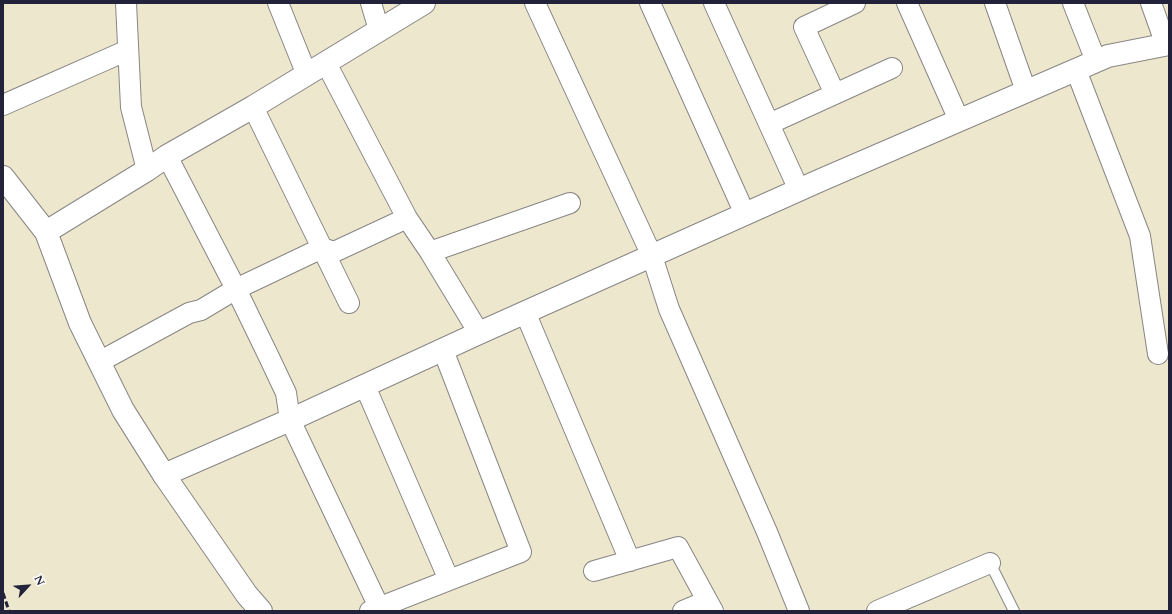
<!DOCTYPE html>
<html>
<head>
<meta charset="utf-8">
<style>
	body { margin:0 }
	#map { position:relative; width:1172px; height:614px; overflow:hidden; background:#ede8cd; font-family:Cardo,serif }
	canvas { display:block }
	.frame { position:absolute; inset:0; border:4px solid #22223b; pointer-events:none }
	.north { position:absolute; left:8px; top:566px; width:40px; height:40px; -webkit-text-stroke:3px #fdfcf7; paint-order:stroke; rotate:64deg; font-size:11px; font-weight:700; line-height:16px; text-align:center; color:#22223b }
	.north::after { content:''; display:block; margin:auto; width:14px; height:18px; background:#22223b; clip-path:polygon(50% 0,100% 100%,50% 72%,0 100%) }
</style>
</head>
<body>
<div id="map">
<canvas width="1172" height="614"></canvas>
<div class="frame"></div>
<div class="north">N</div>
</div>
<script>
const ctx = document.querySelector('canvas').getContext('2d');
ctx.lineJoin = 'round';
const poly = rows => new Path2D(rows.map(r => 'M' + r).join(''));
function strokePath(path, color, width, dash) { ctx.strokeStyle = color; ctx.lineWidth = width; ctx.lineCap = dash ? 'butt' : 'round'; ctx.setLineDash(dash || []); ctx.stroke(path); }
const service = poly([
	[990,563,1014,611]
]);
const minor = poly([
	[126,3,131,107,147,170],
	[278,3,307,75],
	[371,3,379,30],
	[535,3,652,256,669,309,767,532,799,611],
	[650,3,745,214],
	[714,3,799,190],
	[907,3,959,120],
	[995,3,1026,91],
	[1073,3,1096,61],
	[1151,3,1166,45],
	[326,63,407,218,430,252,479,333],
	[1076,70,1140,236,1158,354],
	[835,94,804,27,855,3],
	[3,105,128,50],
	[253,107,349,303],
	[769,124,892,68],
	[167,156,236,289,269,357,286,393,290,420,379,607],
	[430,252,570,203],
	[525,312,630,561],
	[99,362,189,313,201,310,236,289,322,248,334,252,407,218],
	[365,386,449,580],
	[594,571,678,547,713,611],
	[370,611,521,552,443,350],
	[683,611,707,601],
	[877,611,990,563]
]);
const tertiary = poly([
	[46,232,147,170,167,156,253,107,424,3],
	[164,475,290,420,479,333,821,180,1108,56,1169,44]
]);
const secondary = poly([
	[3,177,46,232,80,323,123,410,164,475,247,595,261,611]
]);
const rail = poly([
	[3,593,9,611]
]);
strokePath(service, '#888584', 12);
strokePath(minor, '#888584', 22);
strokePath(tertiary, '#888584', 24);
strokePath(secondary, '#888584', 24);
strokePath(service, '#fff', 10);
strokePath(minor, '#fff', 20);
strokePath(tertiary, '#fff', 22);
strokePath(secondary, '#fff', 22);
strokePath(rail, '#22223b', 3, [6, 3]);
</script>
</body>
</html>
